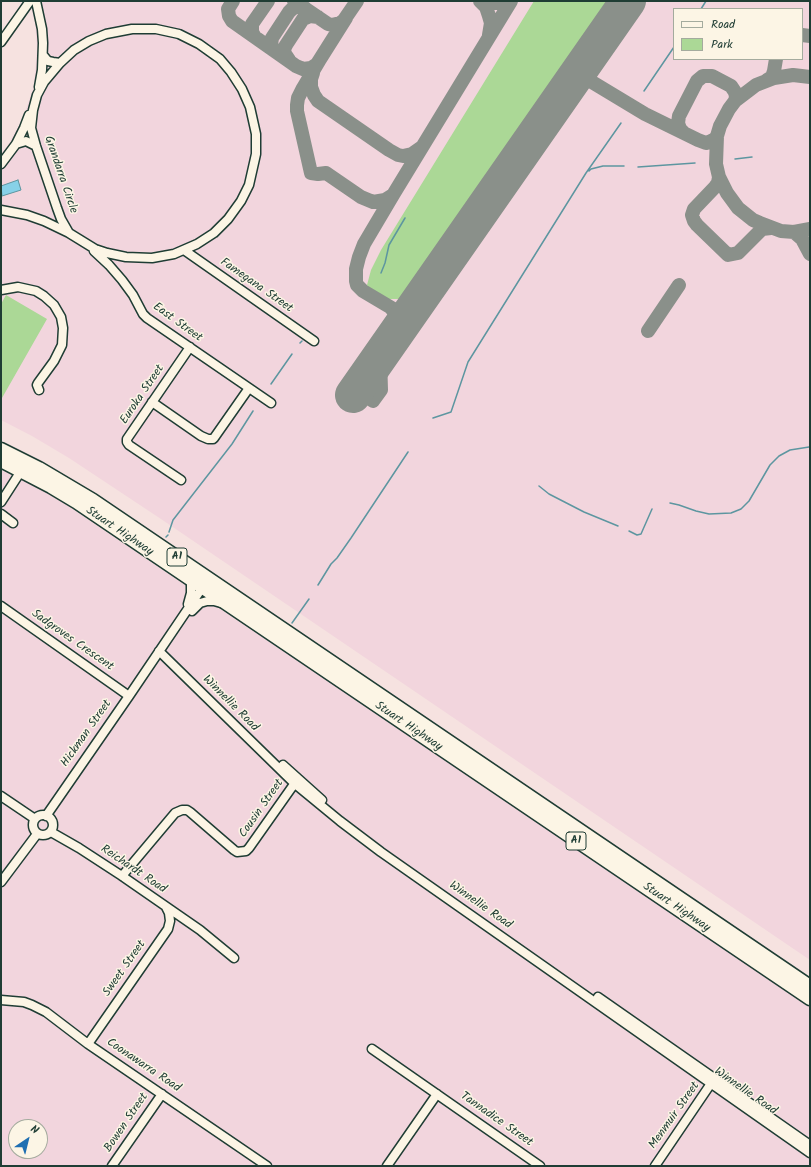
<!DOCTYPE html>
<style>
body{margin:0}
#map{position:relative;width:811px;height:1167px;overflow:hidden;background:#f6e2e0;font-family:Kalam,sans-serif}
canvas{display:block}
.frame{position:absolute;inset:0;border:2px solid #1f3d34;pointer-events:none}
.legend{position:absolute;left:673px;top:8px;width:130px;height:52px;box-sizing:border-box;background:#fcf5e5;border:1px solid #a4ab9e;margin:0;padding:5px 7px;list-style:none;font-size:12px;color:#1f3d34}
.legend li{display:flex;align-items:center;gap:8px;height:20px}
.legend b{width:20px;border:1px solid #a4ab9e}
.north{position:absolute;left:8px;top:1119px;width:40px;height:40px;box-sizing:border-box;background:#fcf5e5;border:1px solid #a4ab9e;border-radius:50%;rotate:35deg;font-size:11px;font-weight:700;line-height:16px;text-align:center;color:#1f3d34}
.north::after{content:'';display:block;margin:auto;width:14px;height:18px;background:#1f6fb2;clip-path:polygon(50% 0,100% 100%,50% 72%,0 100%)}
</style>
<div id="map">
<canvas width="811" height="1167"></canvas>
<div class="frame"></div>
<ul class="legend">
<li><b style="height:5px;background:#fcf5e5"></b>Road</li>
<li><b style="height:11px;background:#abd896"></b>Park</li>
</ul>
<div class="north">N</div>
</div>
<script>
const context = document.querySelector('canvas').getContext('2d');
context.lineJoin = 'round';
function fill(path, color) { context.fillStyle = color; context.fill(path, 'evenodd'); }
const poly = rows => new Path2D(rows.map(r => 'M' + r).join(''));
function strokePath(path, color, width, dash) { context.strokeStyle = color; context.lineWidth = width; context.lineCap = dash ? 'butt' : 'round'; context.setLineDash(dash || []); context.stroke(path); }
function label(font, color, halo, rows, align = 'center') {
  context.font = font + ' Kalam,sans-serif'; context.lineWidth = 3; context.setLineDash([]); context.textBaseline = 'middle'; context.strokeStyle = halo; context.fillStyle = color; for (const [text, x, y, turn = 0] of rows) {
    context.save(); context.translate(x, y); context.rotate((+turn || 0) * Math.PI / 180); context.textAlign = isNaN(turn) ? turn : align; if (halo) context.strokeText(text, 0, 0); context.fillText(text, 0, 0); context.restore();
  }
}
fill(poly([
 [29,1,810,1,810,960,161,519,69,458,32,436,1,420,1,154,8,145,23,118,34,86,37,49,35,21],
 [674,9,802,9,802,59,674,59],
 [1,470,14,475,56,498,810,1007,810,1166,1,1166],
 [16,1127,40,1127,40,1151,16,1151]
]), '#f2d5dd');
fill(poly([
 [534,1,610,1,403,299,387,299,379,294,371,290,368,287,367,285,371,270,381,250],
 [6,295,47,319,2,398,1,398,1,304]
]), '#abd896');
const water = poly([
 [18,180,21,190,2,196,1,186,18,180]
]);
fill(water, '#87d1e8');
strokePath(water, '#5d96a0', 1);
strokePath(poly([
 [701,9,706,1],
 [644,91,674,47],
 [735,159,752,157],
 [638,167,695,163],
 [589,171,591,169,603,166,624,166],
 [381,273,385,263,389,245,405,218],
 [300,343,302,341],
 [271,384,292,354],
 [433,418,451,412,468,362,586,173,621,123],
 [539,486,549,494,584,512,618,526],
 [670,503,679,505,696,511,709,514,731,513,741,509,749,501,770,465,779,456,790,450,809,447],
 [629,531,637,535,641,534,652,509],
 [169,532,173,520,232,444,253,411],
 [166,537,168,535],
 [318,585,331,564,337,558,351,538,408,452],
 [292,623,309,599]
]), '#5d96a0', 1.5);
strokePath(poly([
 [233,1,228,9,229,16,232,21,296,66,303,69,311,68,317,64,346,18],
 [294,1,328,24,332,25,340,23,344,20,357,1],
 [480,1,486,7,489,16,491,23,489,35],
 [483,1,487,3,497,3,500,1],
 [802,35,810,36],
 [255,37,252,32,252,24,268,1],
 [275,51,271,45,272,38,289,12,292,9,296,7,300,7,305,8],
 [289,60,285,54,284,49,286,45,303,19,310,16,318,17],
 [319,61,303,88,298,98,297,105,297,111,311,173,318,174,326,173,361,197,373,202,385,200,393,195],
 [313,73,311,79,311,87,314,95,318,101,389,150,398,155,403,156,412,154,422,147],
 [577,73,645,114,698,140,706,143,709,142,715,139,717,136],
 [810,77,793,75,774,78,756,85,735,101,729,109,720,126,717,136,716,164,719,177,727,193,738,208,753,220,760,223,781,231,794,232,810,229],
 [767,80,772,77,774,71,776,59],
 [684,133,680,129,678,123,679,116,697,81,703,76,712,76,731,86,735,92,736,97,735,101],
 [719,177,718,183,715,187,694,209,692,215,694,221,697,225,728,255,738,253,762,229,771,228],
 [794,232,802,239,810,254],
 [418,304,411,309,406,311,395,310,363,291,357,285,356,281,356,269,359,257,364,244,393,195,511,1],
 [391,308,396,314,399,320,399,328,395,335],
 [648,331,679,285],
 [357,389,373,401,381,390,380,357]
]), '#8a908a', 14);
strokePath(poly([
 [353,395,628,1]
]), '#8a908a', 36);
const minor = poly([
 [36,1,42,29,43,43,42,70,39,87],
 [132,29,156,29,179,34,199,44,220,59,231,72,242,89,250,107,256,134,256,154,249,185,241,201,228,219,214,233,197,244,174,254,152,258,126,257,107,253,95,249,69,233,61,219,57,208,36,146,31,128,33,110,37,95,44,82,60,63,74,50,89,41,106,34,132,29],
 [1,42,30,1],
 [43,55,48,61,53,62,60,63],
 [16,144,26,141,36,146],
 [1,164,16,144,24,128,29,115],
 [1,210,27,215,44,221,69,233],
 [184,250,314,341],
 [94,251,109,265,122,280,133,295,143,314,147,318,271,403],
 [1,290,18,287,36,291,44,296,54,305,61,317,63,328,62,345,54,361,38,383,37,385,39,390],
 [152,402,201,436,208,439,213,439,214,438,249,388],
 [181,480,129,445,127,442,127,439,190,347],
 [1,502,21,471],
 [1,514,13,523],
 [188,604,191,593,191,580],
 [1,606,129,696],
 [192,611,200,603,207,601,214,601,221,603],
 [159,651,295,784,340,821,381,852,810,1153],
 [283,765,322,800],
 [1,796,35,819],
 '33 825a10 10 0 1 1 20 0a10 10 0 1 1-20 0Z',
 [46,816,129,696,202,588],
 [51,832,79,848,122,876,200,930,234,958],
 [122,876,175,813,182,810,187,810,190,812,234,850,237,852,246,851,249,848,297,780],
 [1,882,37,834],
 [598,997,810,1145],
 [1,1000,24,1002,32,1005,46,1012,88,1044,267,1166],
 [88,1044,168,929,170,921,169,913,166,907],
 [372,1049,540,1166],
 [112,1166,162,1094],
 [387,1166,437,1094],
 [655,1166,714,1079]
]);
const highway = poly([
 [1,449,39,468,93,500,810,986],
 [1,461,51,487,76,502,810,999]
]);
strokePath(minor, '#1f3d34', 11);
strokePath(highway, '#1f3d34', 15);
strokePath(minor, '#fcf5e5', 8);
strokePath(highway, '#fcf5e5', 12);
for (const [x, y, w] of [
 [177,557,20],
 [576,841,20]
]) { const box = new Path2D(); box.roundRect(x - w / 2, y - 9, w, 18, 3); context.fillStyle = '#fcf5e5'; context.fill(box); strokePath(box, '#1f3d34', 1); }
label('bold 11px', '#1f3d34', null, [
 ["A1",177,557],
 ["A1",576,841]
]);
label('12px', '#1f3d34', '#fcf5e5', [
 ["Grandarra Circle",60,175,71],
 ["Famegana Street",256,286,35],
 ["East Street",177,323,36],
 ["Euroka Street",143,395,-56],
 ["Stuart Highway",119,532,34],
 ["Sadgroves Crescent",72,641,35],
 ["Winnellie Road",230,704,45],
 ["Stuart Highway",408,727,34],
 ["Hickman Street",87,734,-55],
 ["Cousin Street",262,809,-55],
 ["Reichardt Road",133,870,34],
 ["Winnellie Road",480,906,35],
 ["Stuart Highway",676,908,34],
 ["Sweet Street",125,969,-55],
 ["Coonawarra Road",143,1066,34],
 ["Winnellie Road",745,1092,35],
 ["Menmuir Street",675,1116,-55],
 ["Tannadice Street",496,1120,35],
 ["Bowen Street",127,1123,-56]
]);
</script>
